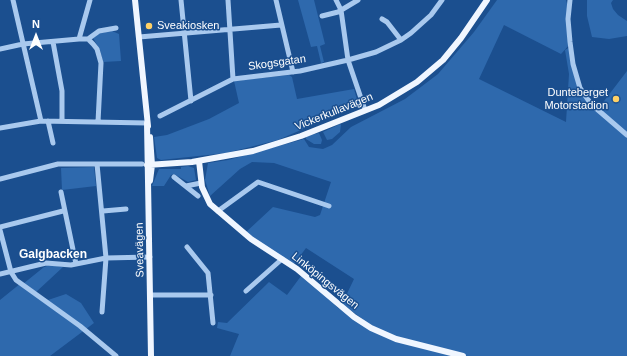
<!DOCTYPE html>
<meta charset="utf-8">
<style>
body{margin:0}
#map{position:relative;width:627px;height:356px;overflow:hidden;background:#1b4f8f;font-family:Arial,sans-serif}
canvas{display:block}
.north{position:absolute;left:16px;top:16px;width:40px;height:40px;-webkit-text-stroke:3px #1b4f8f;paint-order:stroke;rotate:0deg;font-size:11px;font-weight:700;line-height:16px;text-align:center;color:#fff}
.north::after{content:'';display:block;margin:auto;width:14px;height:18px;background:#fff;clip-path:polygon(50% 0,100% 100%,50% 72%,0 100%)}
</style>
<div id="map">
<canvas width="627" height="356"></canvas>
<div class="north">N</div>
</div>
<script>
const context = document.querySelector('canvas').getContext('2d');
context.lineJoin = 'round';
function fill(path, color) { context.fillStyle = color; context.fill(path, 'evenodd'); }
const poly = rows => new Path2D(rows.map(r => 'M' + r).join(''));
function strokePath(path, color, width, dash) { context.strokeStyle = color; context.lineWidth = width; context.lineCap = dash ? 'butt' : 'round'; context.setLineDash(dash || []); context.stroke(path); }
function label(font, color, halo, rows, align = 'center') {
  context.font = font + ' Arial,sans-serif'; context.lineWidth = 3; context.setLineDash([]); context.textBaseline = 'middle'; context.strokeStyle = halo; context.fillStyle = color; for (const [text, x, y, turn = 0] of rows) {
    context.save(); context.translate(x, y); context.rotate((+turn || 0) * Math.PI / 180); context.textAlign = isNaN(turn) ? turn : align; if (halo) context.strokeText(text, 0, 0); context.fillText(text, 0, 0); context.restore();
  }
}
fill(poly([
 [298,0,314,0,325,44,320,46,324,62,321,63,317,46,311,47],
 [497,0,566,0,569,11,570,44,561,54,504,25,479,79,566,122,569,74,565,50,570,47,581,90,598,109,627,71,627,356,230,356,239,334,217,328,218,322,227,323,269,282,287,295,304,272,338,308,364,320,342,304,354,279,306,248,294,264,245,233,273,207,315,217,320,215,331,182,274,163,252,162,240,169,210,196,205,180,208,163,228,160,304,139,309,147,323,149,332,145,351,127,405,99,438,74,474,32],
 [587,0,613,0,611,3,613,9,618,15,627,21,627,36,609,39,592,37,587,16],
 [112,31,119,34,121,61,103,62,100,50,93,38,99,33],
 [289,75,292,77,297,99,354,89,358,103,356,106,278,140,226,153,161,160,157,158,154,137,167,135,209,119,239,103,234,81],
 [340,124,341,125,340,132,332,139,327,140,323,132],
 [319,133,322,140,321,144,314,144,306,139,306,136],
 [188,166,194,168,196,180,188,182,174,174,171,175,164,186,152,186,159,169,181,169,181,167],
 [94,167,96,186,62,190,61,168],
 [50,265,63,267,35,293,48,300,66,294,81,303,94,323,50,356,0,356,0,300,21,283,23,284,44,267]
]), '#2e69ad');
strokePath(poly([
 [13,0,41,121],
 [90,0,79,39,88,39,93,44,97,49,101,63,98,122],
 [181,0,191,101],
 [228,0,233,79],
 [276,0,293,72],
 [336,0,341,10,348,60,365,110],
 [570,0,568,19,570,42,573,64,580,88,591,104,627,135],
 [322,16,338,12,358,0],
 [382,19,387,22,401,40],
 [139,37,281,25],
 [88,39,99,31,116,28],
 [53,42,62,91,62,121],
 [0,49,23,44,79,39],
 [160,116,233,79,300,71,348,60,376,52,401,40,411,33,431,15,442,0],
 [48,121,53,143],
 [0,128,41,121,147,123],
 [97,164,106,258,102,312],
 [174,177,198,196],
 [0,179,58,164,142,164],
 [186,186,201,183],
 [61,192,76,264],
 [103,211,126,209],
 [218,211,258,182,329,206],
 [0,227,63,211],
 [0,230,11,272,16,280,80,326,116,356],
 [187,247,208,273,213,323],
 [0,274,46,263,71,265,106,258,150,257],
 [246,291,282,259],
 [150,295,211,295]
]), '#a9c9ee', 5);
strokePath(poly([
 [135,0,148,126],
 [147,123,151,356],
 [199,161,202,187,210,204,251,239,297,269,354,317,371,328,396,339,463,356],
 [147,165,192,162,253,151,301,136,379,105,417,82,443,60,461,38,487,0],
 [150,181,152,165,150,137]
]), '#f0f6ff', 6);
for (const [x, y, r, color] of [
 [149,26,4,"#ffd166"],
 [616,99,4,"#ffd166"]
]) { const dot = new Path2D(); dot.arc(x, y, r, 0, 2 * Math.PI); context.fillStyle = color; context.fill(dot); strokePath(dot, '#1b4f8f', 1.5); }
label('11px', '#fff', '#1b4f8f', [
 ["Sveakiosken",157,26],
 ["Dunteberget",608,93,"right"],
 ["Motorstadion",608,106,"right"]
], 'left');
label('11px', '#fff', '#1b4f8f', [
 ["Skogsgatan",277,63,-8],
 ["Vickerkullavägen",334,112,-22],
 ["Sveavägen",140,250,-91],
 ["Linköpingsvägen",325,281,39]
]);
label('bold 12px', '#fff', '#1b4f8f', [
 ["Galgbacken",53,255]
]);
</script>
